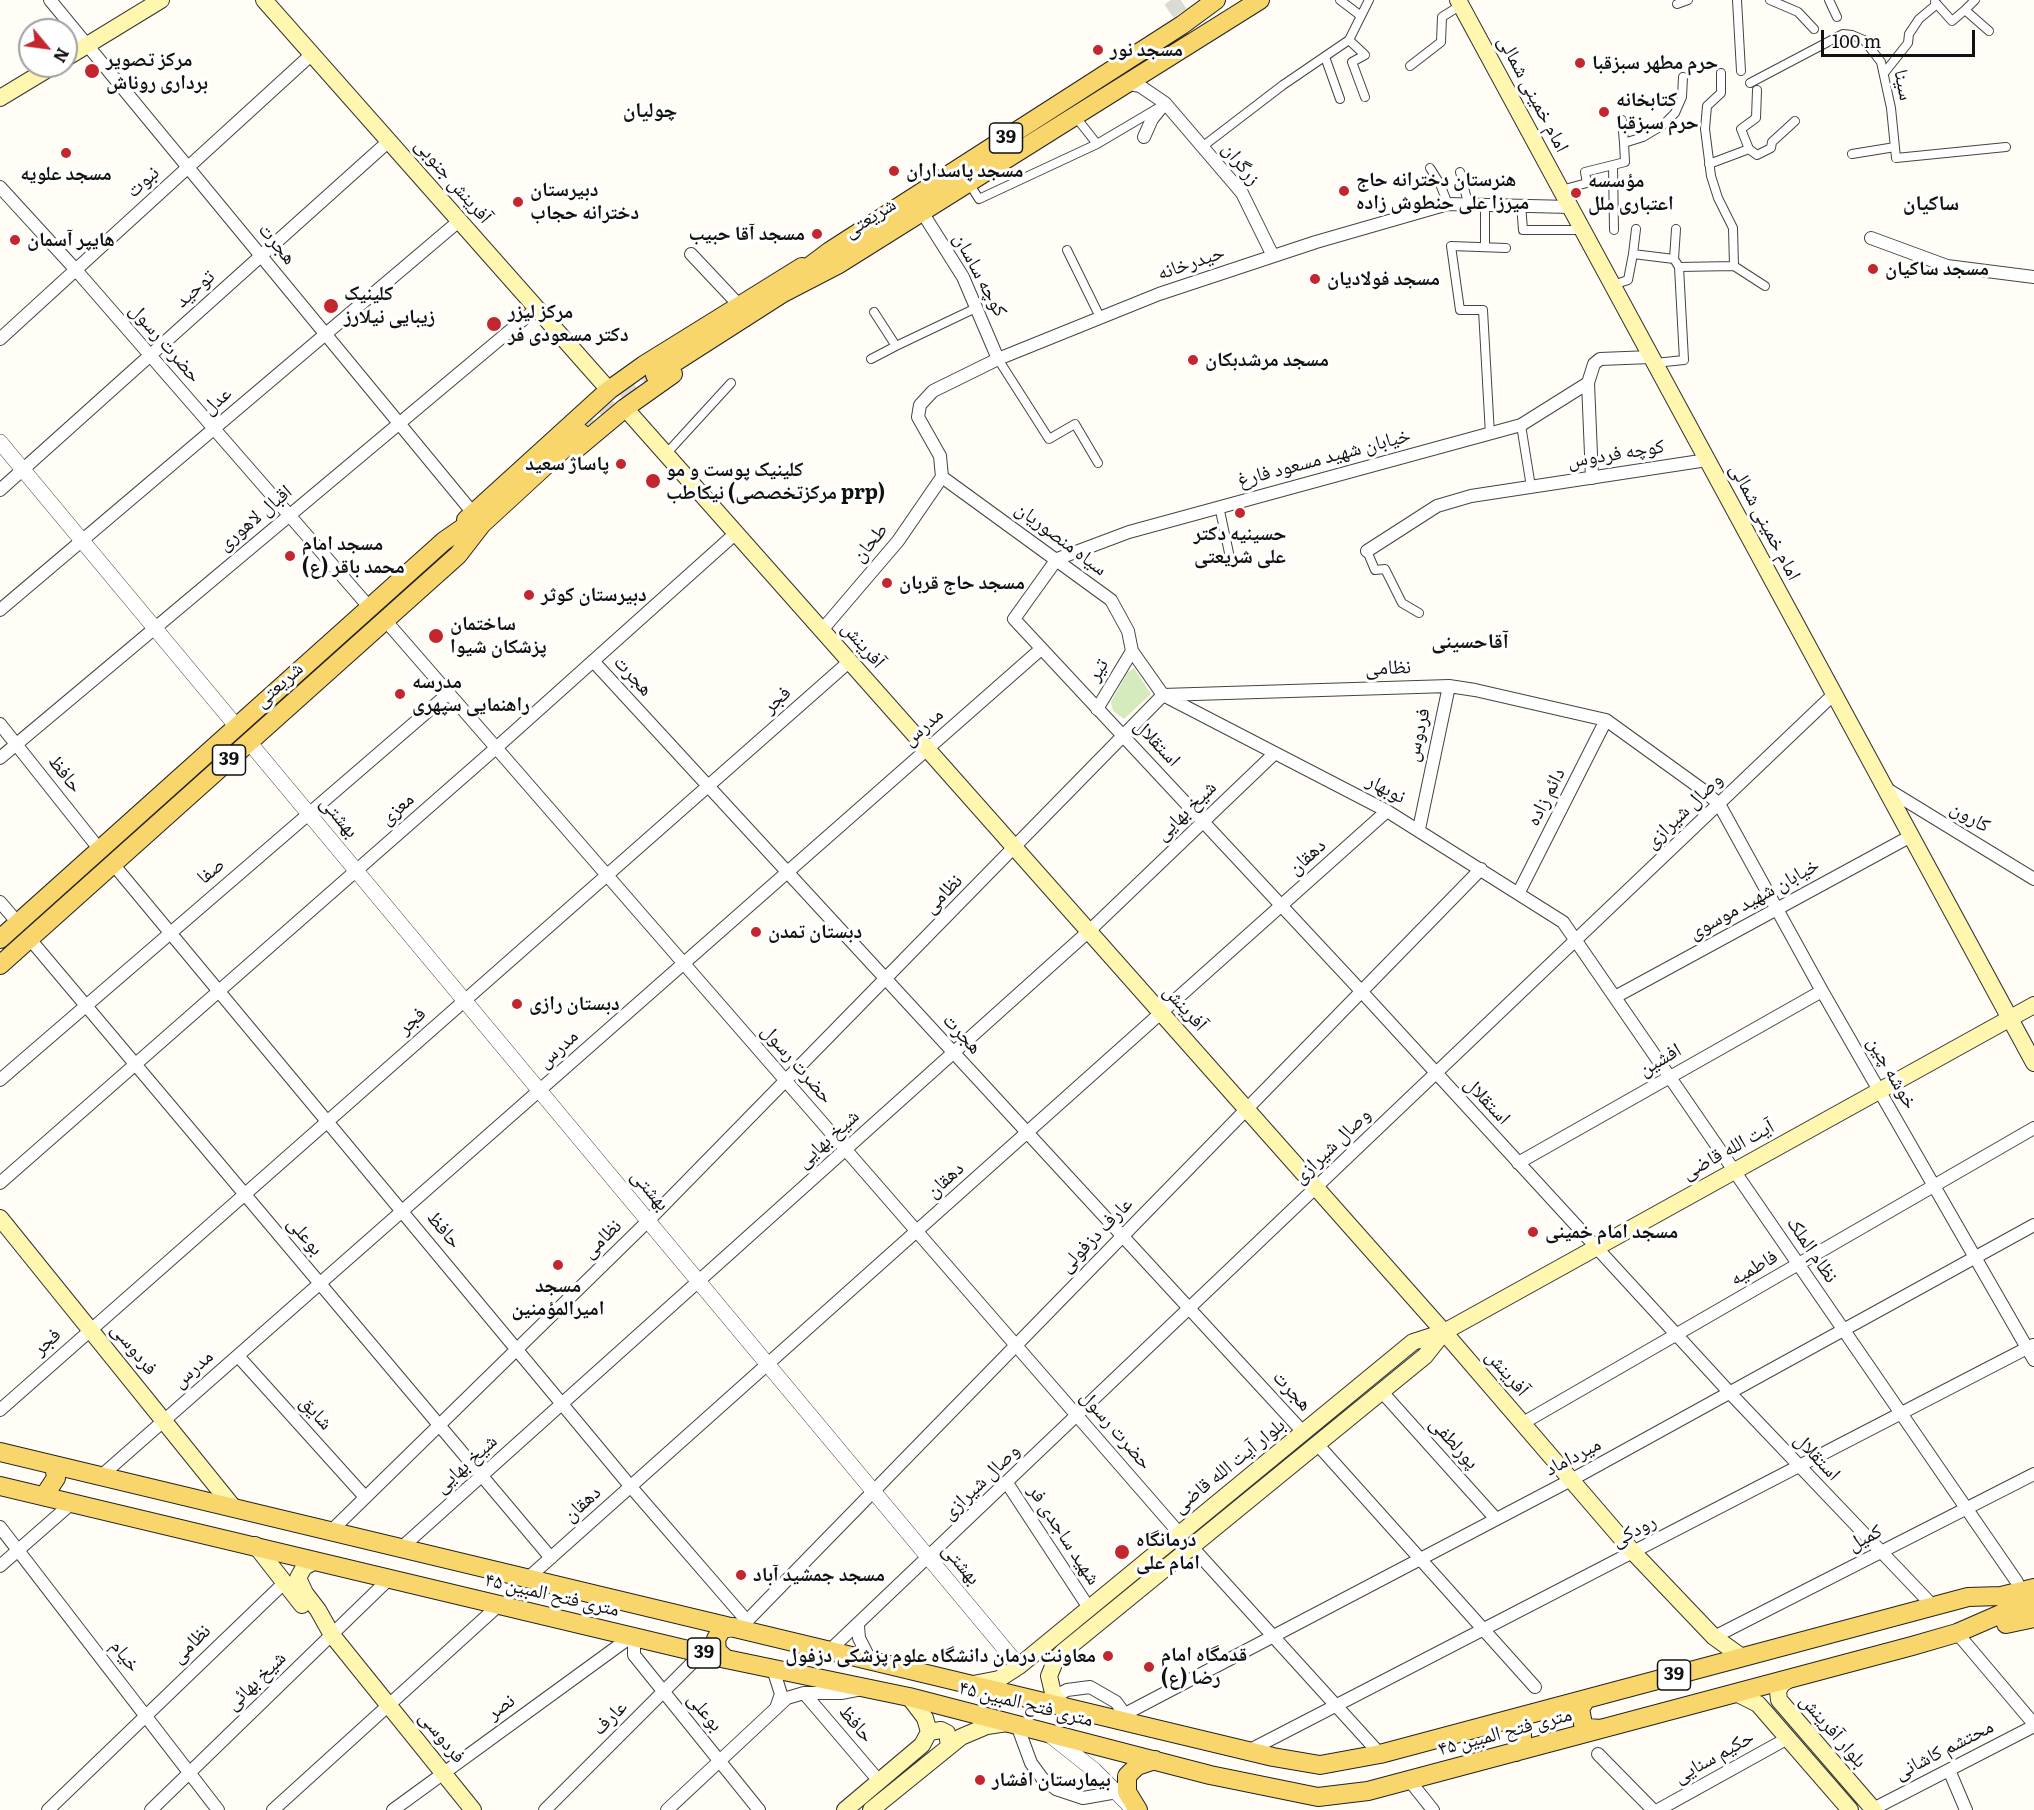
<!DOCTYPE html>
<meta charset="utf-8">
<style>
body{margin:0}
#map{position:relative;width:2034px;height:1810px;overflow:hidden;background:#fffdf5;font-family:Literata,serif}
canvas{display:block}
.north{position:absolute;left:18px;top:18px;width:60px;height:60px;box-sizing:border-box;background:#fff;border:2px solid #a0a0a0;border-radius:50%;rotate:119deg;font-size:16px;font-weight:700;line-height:24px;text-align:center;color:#111}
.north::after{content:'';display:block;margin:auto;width:21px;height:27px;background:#c4262e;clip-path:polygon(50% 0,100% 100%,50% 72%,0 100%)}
.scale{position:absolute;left:1821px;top:30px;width:154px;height:27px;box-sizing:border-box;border:3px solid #111;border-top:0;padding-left:8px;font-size:18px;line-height:21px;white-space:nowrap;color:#111;-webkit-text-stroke:4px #fff;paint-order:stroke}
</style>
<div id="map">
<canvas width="2034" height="1810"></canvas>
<div class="north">N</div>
<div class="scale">100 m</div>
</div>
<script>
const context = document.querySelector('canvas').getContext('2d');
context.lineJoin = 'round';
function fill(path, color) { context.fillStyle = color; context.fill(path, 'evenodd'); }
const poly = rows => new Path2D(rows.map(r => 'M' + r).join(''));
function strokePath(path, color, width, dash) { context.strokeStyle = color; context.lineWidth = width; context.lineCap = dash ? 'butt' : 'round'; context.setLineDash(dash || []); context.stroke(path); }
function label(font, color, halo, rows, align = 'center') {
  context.font = font + ' Literata,"Noto Naskh Arabic",serif'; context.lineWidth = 6; context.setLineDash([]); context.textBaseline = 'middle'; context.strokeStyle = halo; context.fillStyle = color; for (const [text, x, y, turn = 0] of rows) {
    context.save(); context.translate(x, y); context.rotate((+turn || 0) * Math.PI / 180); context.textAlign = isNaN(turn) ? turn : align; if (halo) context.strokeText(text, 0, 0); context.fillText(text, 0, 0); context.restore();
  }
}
fill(poly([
 [1134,668,1151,694,1124,719,1113,711,1111,702,1127,673]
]), '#d5ebbd');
strokePath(poly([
 [1171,0,1186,22]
]), '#dbdad3', 16, [16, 8]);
strokePath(poly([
 [581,433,655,375]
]), '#dbdad3', 18, [18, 9]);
const pedestrian = poly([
 [1340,0,1361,16],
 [1737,0,1741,71],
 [1770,0,1798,12,1814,29],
 [1829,0,1837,17],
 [1935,2,1952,21,1965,10,1989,31],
 [1677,4,1688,0],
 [1965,10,1975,0],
 [1349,40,1365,55,1352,62,1365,97],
 [1325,57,1340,99],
 [1410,66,1441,42,1442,17,1461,5],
 [1885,72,1908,43,1909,34,1919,19,1937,4],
 [1721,73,1721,93,1707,106,1705,129,1711,176,1718,198,1733,228,1734,266,1765,286],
 [1750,83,1843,34,1852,35,1864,40,1881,62,1891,108,1896,158,2006,147],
 [1075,116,1097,144],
 [1622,120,1624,143,1643,137,1663,125,1675,113,1682,97,1683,77],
 [1202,147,1283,85,1349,40,1369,0],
 [1749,149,1757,155,1771,148,1772,142,1795,121],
 [1852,154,1895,147],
 [1709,164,1749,149,1741,129,1756,118,1757,90],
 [1613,165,1614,230],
 [1430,168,1440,184,1448,204],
 [1460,172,1468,203],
 [969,183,979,199,1097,144,1158,108],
 [1561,190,1587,183,1585,172,1625,162,1624,143],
 [1521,204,1523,230,1582,230],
 [1485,247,1485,203],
 [1067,250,1100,317],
 [1633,254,1636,229],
 [1674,259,1676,229],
 [1613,285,1628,280,1633,254,1674,259,1679,267,1734,266],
 [896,346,978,307],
 [871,359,896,346,874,312],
 [998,359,1049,439,1075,424,1098,463],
 [1655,363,1684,360,1679,267],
 [1521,425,1531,487],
 [1490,435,1483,310,1460,310,1451,246,1506,248],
 [666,454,731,383],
 [1219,506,1229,553],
 [1367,551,1375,570,1385,569,1402,603,1419,613]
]);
const minor = poly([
 [50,0,473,513],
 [1124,83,1140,86,1165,103,1242,193,1273,256],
 [1144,137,1152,119,1165,103],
 [0,187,76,270,370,608],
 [922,212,963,277,998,359],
 [1871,238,1947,266,2034,277],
 [691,254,739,305],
 [0,339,312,54],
 [1651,357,1600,359,1594,364,1588,383,1521,425,1129,532,1057,559,1014,619,1361,991,1730,1393,1933,1606],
 [1588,383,1592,478],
 [942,477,1111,600,1128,631,1132,651,1163,695,1387,811,1563,922,2017,1582],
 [0,490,389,141],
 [1367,551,1437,506,1471,496,1707,460],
 [0,610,459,221],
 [385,620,1180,1534],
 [822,630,898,541,942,477,940,456,918,417,920,405,933,391,998,359,1159,294,1316,242,1448,204,1570,207],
 [593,661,1303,1432],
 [1097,709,1132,651],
 [0,724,100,850],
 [0,758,537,308],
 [1887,789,2034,879],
 [1419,829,1449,686],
 [113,864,631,1487,747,1621],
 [1519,892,1606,720],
 [0,902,18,923],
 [29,938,551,1558],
 [1615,997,1911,836],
 [0,1080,449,693],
 [1518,1163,1822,991],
 [0,1183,496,748,736,533],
 [238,1356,365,1497],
 [1382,1392,1496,1519],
 [0,1410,850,661],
 [1523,1423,2034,1128],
 [1318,1445,1535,1687],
 [101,1476,1041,649],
 [1007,1483,1089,1608],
 [0,1527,218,1810],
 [331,1531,648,1221,1163,695,1449,686,1475,690,1606,720,1703,790,1719,804,1822,991,2034,1360],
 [1192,1547,1380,1754],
 [401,1548,1089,931,1275,753],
 [0,1566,72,1503],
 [528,1578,1387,811],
 [858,1626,859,1638,870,1660],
 [740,1628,1481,869],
 [1957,1633,2034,1724],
 [1714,1637,2034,1474],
 [641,1638,634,1645,634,1655,759,1810],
 [830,1650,1834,694],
 [773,1669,781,1694,776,1708],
 [804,1693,879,1781],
 [1054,1697,1067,1690,1090,1687,1116,1702,1129,1720],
 [1125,1714,1571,1480,2034,1225],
 [1017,1725,1031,1763,1042,1778,1056,1789,1083,1798,1117,1792],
 [1250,1750,2033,1345],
 [1598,1754,1653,1810],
 [1949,1770,1966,1810],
 [1409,1780,1433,1810],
 [1873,1809,2034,1726],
 [48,1810,284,1583],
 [151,1810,388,1580],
 [273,1810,498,1606],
 [393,1810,632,1636],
 [545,1810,702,1653],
 [667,1810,787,1698,804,1693,841,1693,857,1690],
 [1658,1810,1788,1738]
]);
const tertiary = poly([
 [0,442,237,727],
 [249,742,1019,1666],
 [1051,1736,1094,1770,1131,1807]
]);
const secondary = poly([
 [264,0,609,390],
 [1458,0,2034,1063],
 [66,58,161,0],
 [0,98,53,66],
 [625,408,1444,1332,1634,1553,1714,1637,1742,1657],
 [0,1218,234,1508],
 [255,1545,302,1605],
 [315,1561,304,1567,298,1578,305,1593,318,1610,332,1635,473,1810],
 [1791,1678,1782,1684,1778,1691,1779,1700,1874,1810],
 [973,1684,999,1679,1019,1666,1413,1342,1444,1332,2034,1005],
 [1736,1693,1758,1704,1850,1810],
 [1062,1705,1054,1697,1049,1676,1056,1659,1064,1651,1425,1356,1444,1332],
 [929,1732,941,1730,947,1733,949,1746],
 [845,1810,922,1745,929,1732,925,1718,909,1697],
 [871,1810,961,1737,987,1726,1007,1723]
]);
const primary = poly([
 [794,278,830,251,1182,25,1216,0],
 [655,375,783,293,839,264,1260,0],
 [576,449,625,408,673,374],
 [466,520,609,390,644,365,802,267],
 [0,939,444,541,480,516],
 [0,965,458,555,482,524,581,433],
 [0,1452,1273,1757,1320,1765,1380,1754,1968,1597,2001,1596,2034,1588],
 [0,1486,726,1659,909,1697,1210,1775,1318,1797,1368,1791,1912,1646,1957,1633,2003,1613,2034,1605],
 [44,1496,56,1478,54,1465],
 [2006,1624,2034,1618],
 [726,1659,717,1651,716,1639,722,1629,734,1627],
 [1586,1699,1580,1709,1583,1724,1588,1728,1601,1729],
 [1507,1720,1519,1727,1522,1733,1522,1740,1516,1752],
 [1138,1810,1127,1792,1127,1776,1137,1766,1155,1760]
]);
strokePath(pedestrian, '#444', 10);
strokePath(minor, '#444', 14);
strokePath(tertiary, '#444', 16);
strokePath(secondary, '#333', 18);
strokePath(primary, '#222', 20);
strokePath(pedestrian, '#fff', 8);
strokePath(minor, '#fff', 12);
strokePath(tertiary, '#fff', 15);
strokePath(secondary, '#fff6b0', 16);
strokePath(primary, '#f9d66b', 18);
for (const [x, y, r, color] of [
 [1098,50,6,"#c4262e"],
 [1580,63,6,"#c4262e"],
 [92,71,8,"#c4262e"],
 [1604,112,6,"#c4262e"],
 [66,153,6,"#c4262e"],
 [894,171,6,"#c4262e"],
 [1344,191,6,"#c4262e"],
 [1576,193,6,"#c4262e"],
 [518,202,6,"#c4262e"],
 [817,234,6,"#c4262e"],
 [15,240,6,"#c4262e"],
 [1873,269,6,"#c4262e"],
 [1315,279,6,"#c4262e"],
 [331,306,8,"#c4262e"],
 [494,324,8,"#c4262e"],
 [1193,360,6,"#c4262e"],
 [621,464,6,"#c4262e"],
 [653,481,8,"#c4262e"],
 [1240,513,6,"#c4262e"],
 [290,556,6,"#c4262e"],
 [887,583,6,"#c4262e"],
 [529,595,6,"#c4262e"],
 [436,636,8,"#c4262e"],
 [400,694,6,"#c4262e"],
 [756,932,6,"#c4262e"],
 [517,1004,6,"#c4262e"],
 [1533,1232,6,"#c4262e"],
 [558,1265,6,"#c4262e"],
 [1122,1552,8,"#c4262e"],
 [741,1575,6,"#c4262e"],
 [1108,1656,6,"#c4262e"],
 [1149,1667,6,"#c4262e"],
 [980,1780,6,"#c4262e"]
]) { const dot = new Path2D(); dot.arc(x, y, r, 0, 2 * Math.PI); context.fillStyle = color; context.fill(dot); strokePath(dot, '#fff', 2); }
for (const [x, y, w] of [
 [1006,138,33],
 [229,760,33],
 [704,1653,33],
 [1674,1675,33]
]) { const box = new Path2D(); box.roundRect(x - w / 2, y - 15, w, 30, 4.5); context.fillStyle = '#fff'; context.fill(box); strokePath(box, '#111', 1.5); }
label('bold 18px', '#111', null, [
 ["39",1006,138],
 ["39",229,760],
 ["39",704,1653],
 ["39",1674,1675]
]);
label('bold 20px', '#111', '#fff', [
 ["مسجد نور",1110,50],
 ["مرکز تصویر",106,60],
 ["برداری روناش",106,83],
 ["حرم مطهر سبزقبا",1592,63],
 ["کتابخانه",1616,100],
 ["حرم سبزقبا",1616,123],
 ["مسجد پاسداران",906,171],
 ["مسجد علویه",66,174,"center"],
 ["هنرستان دخترانه حاج",1356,180],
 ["میرزا علی حنطوش زاده",1356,203],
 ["مؤسسه",1588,181],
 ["اعتباری ملل",1588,204],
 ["دبیرستان",530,190],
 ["دخترانه حجاب",530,213],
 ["مسجد آقا حبیب",805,234,"right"],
 ["هایپر آسمان",27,240],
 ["مسجد ساکیان",1885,269],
 ["مسجد فولادیان",1327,279],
 ["کلینیک",344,294],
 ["زیبایی نیلارز",344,317],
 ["مرکز لیزر",508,312],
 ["دکتر مسعودی فر",508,335],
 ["مسجد مرشدبکان",1205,360],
 ["پاساژ سعید",609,464,"right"],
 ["کلینیک پوست و مو",666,470],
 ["نیکاطب (مرکزتخصصی prp)",666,493],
 ["حسینیه دکتر",1240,534,"center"],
 ["علی شریعتی",1240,557,"center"],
 ["مسجد امام",302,544],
 ["محمد باقر (ع)",302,567],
 ["مسجد حاج قربان",899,583],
 ["دبیرستان کوثر",541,595],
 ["ساختمان",450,624],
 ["پزشکان شیوا",450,647],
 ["مدرسه",412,682],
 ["راهنمایی سپهری",412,705],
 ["دبستان تمدن",768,932],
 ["دبستان رازی",529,1004],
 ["مسجد امام خمینی",1545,1232],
 ["مسجد",558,1286,"center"],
 ["امیرالمؤمنین",558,1309,"center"],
 ["درمانگاه",1136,1540],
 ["امام علی",1136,1563],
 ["مسجد جمشید آباد",753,1575],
 ["قدمگاه امام",1161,1655],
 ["رضا (ع)",1161,1678],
 ["معاونت درمان دانشگاه علوم پزشکی دزفول",1096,1656,"right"],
 ["بیمارستان افشار",992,1780]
], 'left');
label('20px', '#111', '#fff', [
 ["سینا",1903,85,79],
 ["امام خمینی شمالی",1533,94,62],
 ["زرگران",1241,164,52],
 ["آفرینش جنوبی",453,181,49],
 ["نبوت",143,182,-42],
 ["شریعتی",870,218,-32],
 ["هجرت",277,244,50],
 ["حیدرخانه",1191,263,-19],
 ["کوچه ساسان",980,275,62],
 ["توحید",195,289,-42],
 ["حضرت رسول",165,343,49],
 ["عدل",217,401,-40],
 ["کوچه فردوس",1616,454,-9],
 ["خیابان شهید مسعود فارغ",1324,458,-15],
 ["اقبال لاهوری",255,518,-40],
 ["امام خمینی شمالی",1765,522,62],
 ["سیاه منصوریان",1061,539,37],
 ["طحان",870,543,-50],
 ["آفرینش",863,645,49],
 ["نظامی",1388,668,-2],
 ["تیر",1098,670,-59],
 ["هجرت",633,676,47],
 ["شریعتی",279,685,-42],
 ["فجر",777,700,-42],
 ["مدرس",923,727,-41],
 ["فردوس",1418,735,-77],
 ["استقلال",1157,743,47],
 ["حافظ",65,774,52],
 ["نوبهار",1386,789,28],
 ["دائم زاده",1546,797,-63],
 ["معزی",397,809,-41],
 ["شیخ بهایی",1186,811,-44],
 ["وصال شیرازی",1684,811,-44],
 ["بهشتی",339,817,50],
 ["کارون",1970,817,31],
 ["دهقان",1307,857,-42],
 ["صفا",211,871,-40],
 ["نظامی",943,894,-45],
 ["خیابان شهید موسوی",1754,899,-29],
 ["آفرینش",1185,1008,48],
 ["فجر",412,1021,-42],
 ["هجرت",962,1034,47],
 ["مدرس",558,1049,-42],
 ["افشین",1660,1060,-30],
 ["حضرت رسول",797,1064,49],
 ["خوشه چین",1892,1073,60],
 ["استقلال",1487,1101,47],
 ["شیخ بهایی",828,1139,-42],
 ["وصال شیرازی",1332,1146,-44],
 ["آیت الله قاضی",1728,1150,-29],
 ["دهقان",945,1180,-42],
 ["بهشتی",650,1190,50],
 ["حافظ",444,1230,50],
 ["عارف دزفولی",1096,1235,-46],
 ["بوعلی",305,1236,50],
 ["نظامی",602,1239,-44],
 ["نظام الملک",1812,1250,56],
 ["فاطمیه",1754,1268,-30],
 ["فجر",47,1342,-42],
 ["فردوسی",134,1349,51],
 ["مدرس",193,1369,-41],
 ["آفرینش",1507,1373,49],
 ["هجرت",1292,1391,47],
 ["شایق",316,1413,48],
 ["حضرت رسول",1116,1430,49],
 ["پورلطفی",1454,1443,48],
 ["میرداماد",1573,1457,-28],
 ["استقلال",1817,1457,47],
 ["شیخ بهایی",466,1464,-42],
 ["بلوار آیت الله قاضی",1229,1466,-39],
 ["وصال شیرازی",981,1482,-44],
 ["دهقان",582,1504,-42],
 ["رودکی",1634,1531,-28],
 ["شهید ساجدی فر",1064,1535,57],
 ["کمیل",1865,1538,-27],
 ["بهشتی",961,1564,50],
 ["۴۵ متری فتح المبین",552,1595,13],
 ["نظامی",191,1644,-44],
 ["خیام",125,1656,52],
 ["شیخ بهائی",256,1681,-44],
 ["۴۵ متری فتح المبین",1026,1704,14],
 ["نصر",501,1707,-36],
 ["بوعلی",705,1712,51],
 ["عارف",610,1718,-45],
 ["حافظ",856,1724,50],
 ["بلوار آفرینش",1833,1731,49],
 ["۴۵ متری فتح المبین",1505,1732,-15],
 ["فردوسی",442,1737,51],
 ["محتشم کاشانی",1944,1750,-27],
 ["حکیم سنایی",1714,1757,-29]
]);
label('bold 21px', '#111', '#fff', [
 ["چولیان",650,111],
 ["ساکیان",1931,204],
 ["آقاحسینی",1470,642]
]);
</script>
